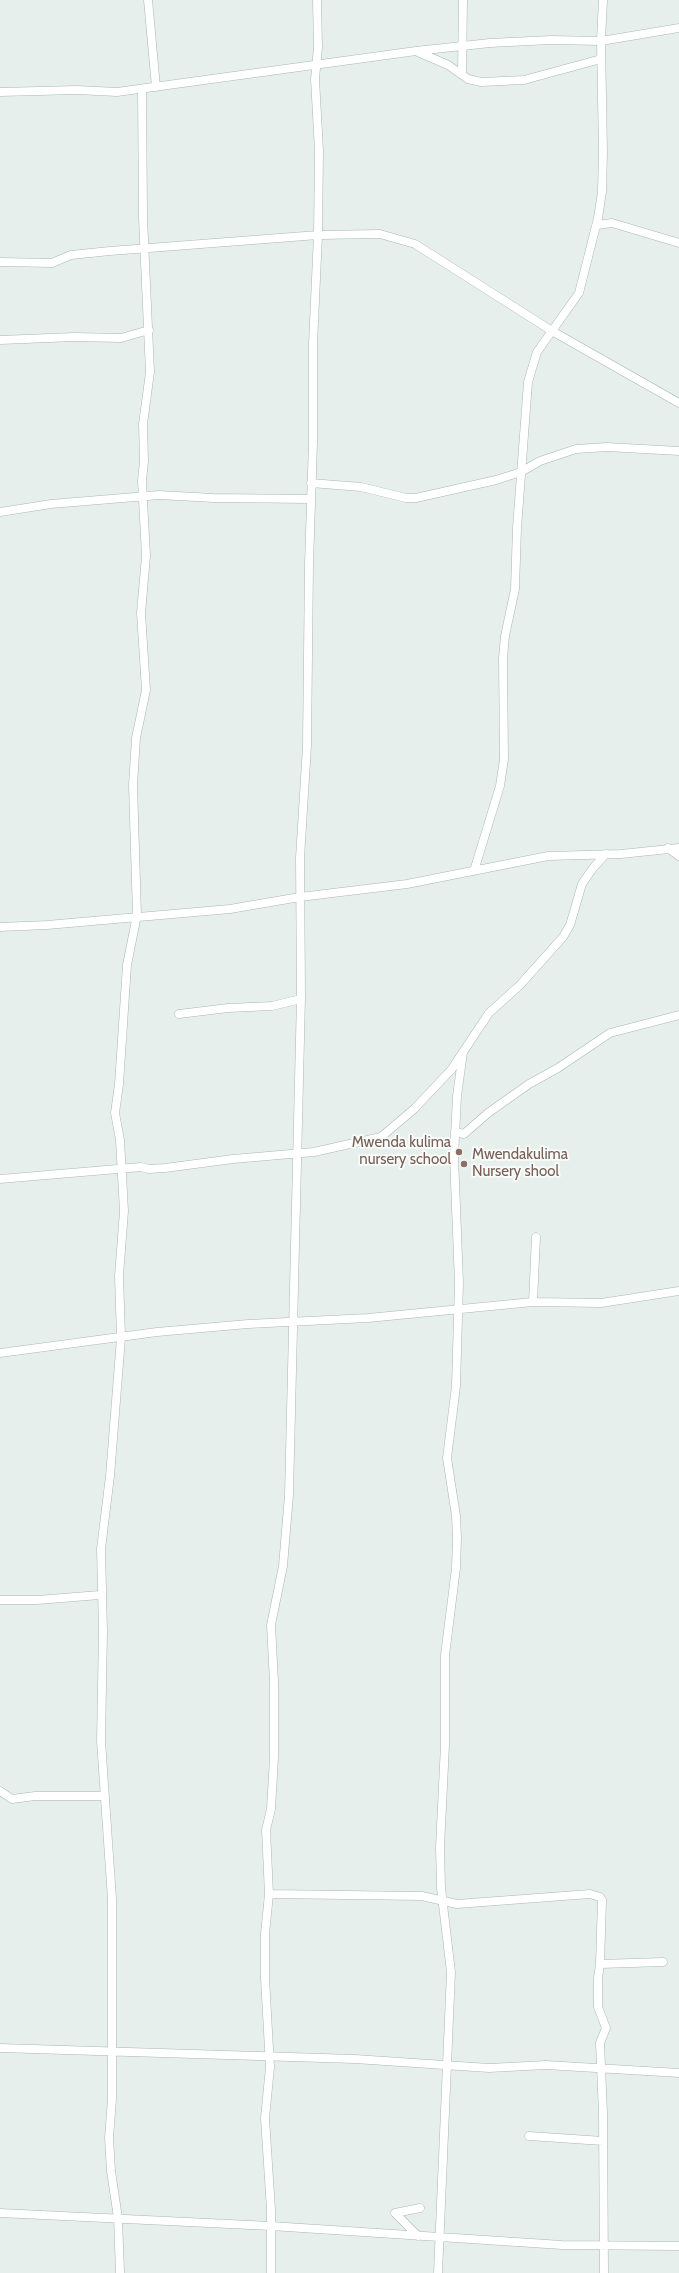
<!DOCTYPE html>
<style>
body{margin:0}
canvas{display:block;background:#e6efeb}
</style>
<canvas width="679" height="2273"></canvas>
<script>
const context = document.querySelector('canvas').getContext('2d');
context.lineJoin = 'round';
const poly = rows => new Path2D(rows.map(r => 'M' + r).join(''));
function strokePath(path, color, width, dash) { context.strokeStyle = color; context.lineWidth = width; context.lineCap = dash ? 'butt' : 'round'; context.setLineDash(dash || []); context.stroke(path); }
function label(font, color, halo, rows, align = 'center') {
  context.font = font + ' Cabin,sans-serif'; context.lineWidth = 4; context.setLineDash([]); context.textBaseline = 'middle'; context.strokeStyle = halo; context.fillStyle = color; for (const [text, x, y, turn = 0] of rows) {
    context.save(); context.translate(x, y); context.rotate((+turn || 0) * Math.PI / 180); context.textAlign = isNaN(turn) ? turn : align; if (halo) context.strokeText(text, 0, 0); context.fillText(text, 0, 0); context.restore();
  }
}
const street = poly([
 [148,0,156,87],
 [418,52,448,65,468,79,481,82,524,80,601,59],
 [462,74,463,0],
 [0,92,77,90,117,92,416,51,490,43,551,40,601,41,679,28],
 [597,225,612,223,679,243],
 [0,262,52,263,71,255,110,251,318,235,380,234,415,244,552,331,679,403],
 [0,340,74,337,121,338,149,330],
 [311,483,361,487,406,498,416,498,496,480,521,472,540,461,576,449,607,447,679,451],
 [0,512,51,504,159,495,214,498,311,499],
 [668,848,679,856],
 [474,871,500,786,504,759,503,658,505,636,515,589,517,528,528,382,537,352,579,293,598,218,602,192,603,152,601,41,603,0],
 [0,927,47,925,230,909,300,897,407,884,548,856,621,854,679,848],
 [179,1014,228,1008,272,1006,301,999],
 [455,1132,464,1134,488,1113,529,1084,558,1068,610,1033,679,1015],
 [0,1179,141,1167,149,1169,165,1168,233,1159,314,1152,381,1137,414,1109,451,1070,489,1013,520,985,563,937,570,925,582,884,593,868,606,854],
 [533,1302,536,1237],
 [0,1353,157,1332,248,1324,368,1318,533,1302,601,1303,679,1291],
 [0,1600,37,1600,100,1595],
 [0,1791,12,1799,35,1796,104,1796],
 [269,1894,422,1896,457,1904,590,1894,600,1897,602,1900,600,1964],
 [0,2048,355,2059,489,2068,546,2065,679,2073],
 [529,2136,603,2141],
 [0,2213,271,2226,562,2245,679,2246],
 [418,2236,395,2213,420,2208],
 [120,2273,118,2218,111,2171,109,2138,112,2099,112,1899,101,1741,103,1631,101,1549,110,1476,121,1338,119,1276,124,1211,120,1140,115,1113,119,1084,127,965,137,915,133,785,136,738,146,690,141,613,146,556,142,481,144,461,143,424,150,372,143,218,142,89],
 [271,2273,271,2210,265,2118,270,2067,265,1978,265,1934,269,1894,266,1830,271,1809,274,1757,274,1682,271,1625,283,1566,289,1495,301,997,300,858,307,746,309,564,313,442,313,344,318,235,319,151,315,79,318,47,317,0],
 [438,2273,451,1972,441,1888,440,1847,445,1745,445,1655,456,1568,457,1538,456,1516,447,1458,456,1386,459,1283,454,1157,457,1096,463,1052],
 [604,2273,603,2113,600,2043,606,2028,598,2007,598,1978,600,1964,663,1962]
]);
strokePath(street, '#a8b8b2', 9);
strokePath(street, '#fff', 8);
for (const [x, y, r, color] of [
 [459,1152,4,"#8d6e63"],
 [464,1164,4,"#8d6e63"]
]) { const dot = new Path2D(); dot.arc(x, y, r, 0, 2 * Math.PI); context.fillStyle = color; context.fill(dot); strokePath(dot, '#f7fbf9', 1.5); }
label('15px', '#785e54', '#f7fbf9', [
 ["Mwenda kulima",451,1143],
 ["nursery school",451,1160],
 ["Mwendakulima",472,1155,"left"],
 ["Nursery shool",472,1172,"left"]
], 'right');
</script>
